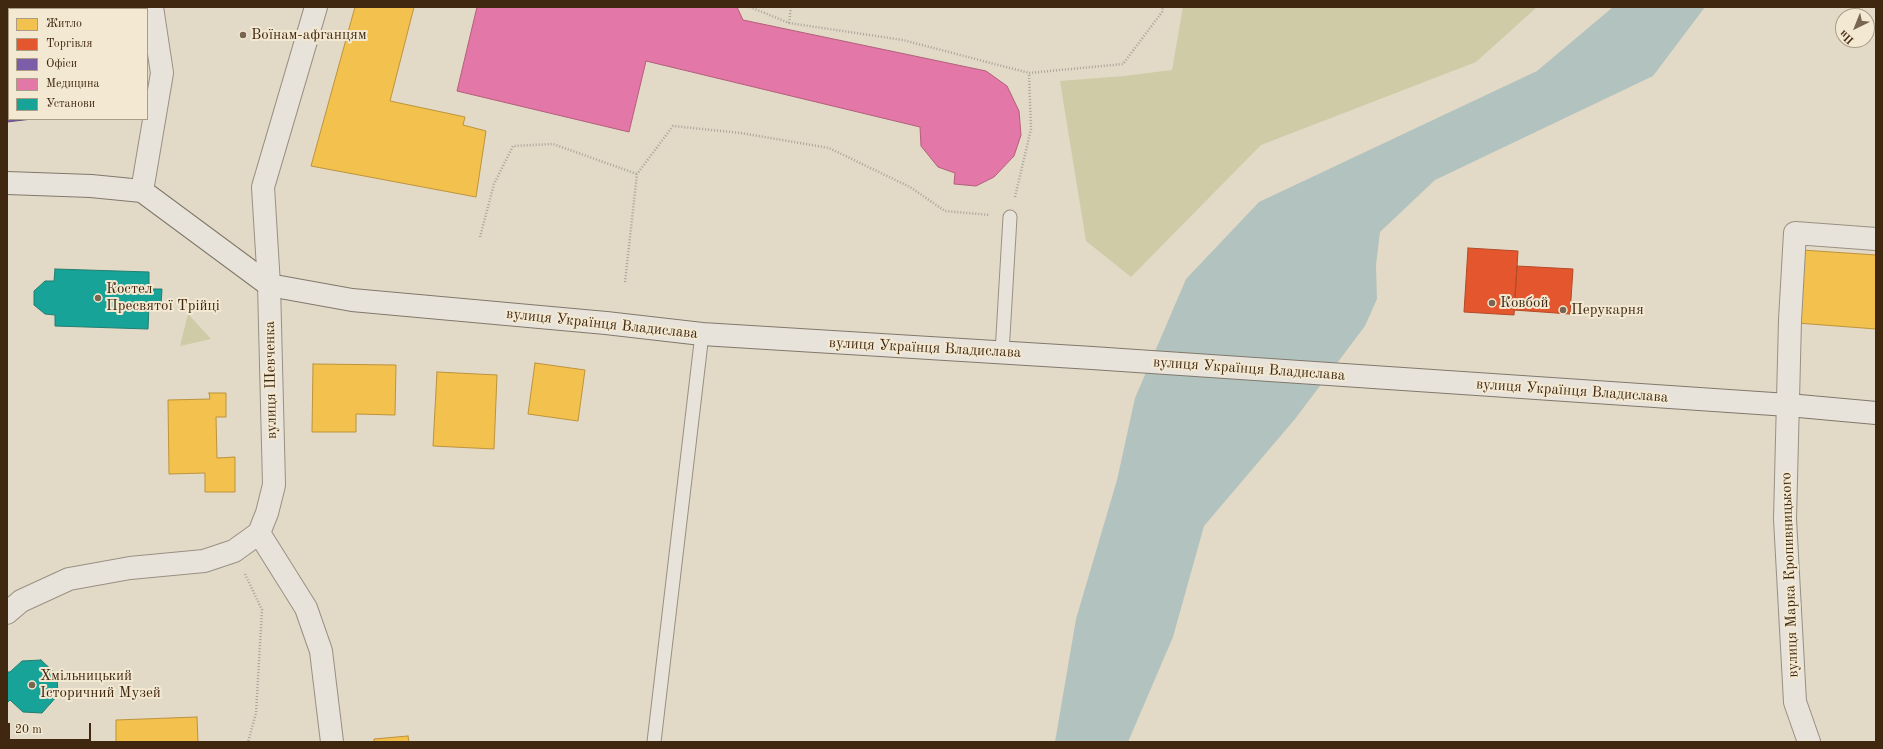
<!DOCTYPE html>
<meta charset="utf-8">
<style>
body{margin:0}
#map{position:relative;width:1883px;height:749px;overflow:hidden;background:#e2d9c7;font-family:"Old Standard TT",serif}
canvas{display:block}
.frame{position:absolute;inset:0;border:8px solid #402810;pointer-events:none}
.legend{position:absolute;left:8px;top:8px;width:140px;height:112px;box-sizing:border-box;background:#f3e9d3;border:1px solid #ab9c85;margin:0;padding:5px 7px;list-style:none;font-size:12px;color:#402810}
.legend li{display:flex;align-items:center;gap:8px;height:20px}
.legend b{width:20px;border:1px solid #ab9c85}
.north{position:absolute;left:1835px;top:8px;width:40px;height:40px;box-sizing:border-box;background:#f3e9d3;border:1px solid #ab9c85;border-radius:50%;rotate:223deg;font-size:11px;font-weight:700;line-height:16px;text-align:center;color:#402810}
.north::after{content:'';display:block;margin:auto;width:14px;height:18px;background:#796650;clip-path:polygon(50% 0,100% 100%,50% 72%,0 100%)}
.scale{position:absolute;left:8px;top:723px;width:83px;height:18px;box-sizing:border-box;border:2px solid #402810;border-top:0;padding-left:5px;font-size:12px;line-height:14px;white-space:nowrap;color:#402810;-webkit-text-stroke:3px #f3e9d3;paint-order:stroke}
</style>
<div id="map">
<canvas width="1883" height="749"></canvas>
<div class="frame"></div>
<ul class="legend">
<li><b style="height:11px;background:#f2c14e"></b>Житло</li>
<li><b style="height:11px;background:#e4572e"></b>Торгівля</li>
<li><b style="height:11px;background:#7b5ea7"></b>Офіси</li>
<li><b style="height:11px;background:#e377a8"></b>Медицина</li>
<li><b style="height:11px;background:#17a398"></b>Установи</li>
</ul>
<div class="north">Пн</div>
<div class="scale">20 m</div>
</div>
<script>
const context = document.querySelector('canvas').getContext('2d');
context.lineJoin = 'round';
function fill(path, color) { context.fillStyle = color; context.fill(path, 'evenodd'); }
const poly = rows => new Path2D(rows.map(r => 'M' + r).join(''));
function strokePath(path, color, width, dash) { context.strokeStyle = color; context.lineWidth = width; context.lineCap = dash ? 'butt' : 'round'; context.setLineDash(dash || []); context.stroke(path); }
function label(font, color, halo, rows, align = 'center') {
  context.font = font + ' "Old Standard TT",serif'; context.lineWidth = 4; context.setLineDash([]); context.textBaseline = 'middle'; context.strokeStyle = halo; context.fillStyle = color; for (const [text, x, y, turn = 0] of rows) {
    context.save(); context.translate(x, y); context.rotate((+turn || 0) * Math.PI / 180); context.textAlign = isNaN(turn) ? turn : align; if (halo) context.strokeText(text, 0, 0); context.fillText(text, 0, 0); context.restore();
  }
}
fill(poly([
 [1183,7,1537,7,1476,62,1261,145,1131,277,1086,241,1060,81,1124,76,1172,70],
 [188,314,211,339,180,346]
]), '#cfcba6');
fill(poly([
 [1613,7,1705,7,1653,76,1435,180,1380,232,1376,265,1377,299,1365,326,1295,419,1204,526,1173,637,1128,742,1055,742,1076,619,1117,480,1135,398,1186,279,1259,202,1537,71]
]), '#b2c3bf');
const homes = poly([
 [355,7,414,7,390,101,465,117,463,125,486,131,476,197,311,166,355,7],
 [1802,250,1876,255,1876,329,1797,323,1802,250],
 [535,363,585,370,578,421,528,414,535,363],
 [313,364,396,365,395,415,356,414,356,432,312,432,313,364],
 [437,372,497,375,494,449,433,446,437,372],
 [209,393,226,393,226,417,216,417,217,458,235,457,235,492,205,492,205,473,169,474,168,400,210,399,209,393],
 [197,717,198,742,116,742,116,720,197,717],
 [408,736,409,742,374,742,374,739,408,736]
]);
fill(homes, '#f2c14e');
strokePath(homes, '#bd933b', 1);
const shops = poly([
 [1468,248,1518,251,1514,315,1464,312,1468,248],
 [1517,266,1573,269,1570,314,1514,310,1517,266]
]);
fill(shops, '#e4572e');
strokePath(shops, '#b34925', 1);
const offices = poly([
 [7,7,28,7,28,9,9,9,9,119,32,119,7,122,7,7]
]);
fill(offices, '#7b5ea7');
strokePath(offices, '#694e7a', 1);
const health = poly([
 [477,7,737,7,743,20,986,71,1007,86,1019,111,1021,135,1014,156,994,177,976,186,954,184,955,173,938,167,921,146,920,127,646,61,629,132,457,91,477,7]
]);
fill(health, '#e377a8');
strokePath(health, '#b25f7a', 1);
const public = poly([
 [55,269,149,272,149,289,162,289,161,305,149,305,148,329,55,326,55,315,45,314,34,305,34,291,45,281,54,281,55,269],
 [41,660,57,675,58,695,42,713,23,712,10,700,7,703,7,672,10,672,22,661,41,660]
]);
fill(public, '#17a398');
strokePath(public, '#237e6f', 1);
const service = poly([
 [1002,353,1010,217],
 [654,742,702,334]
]);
const minor = poly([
 [316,7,263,187,269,285,274,485,267,513,259,533,306,608,321,651,332,742],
 [142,191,162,73,152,7],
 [7,613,21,601,69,579,130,568,204,561,234,551,259,533],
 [1809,742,1795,702,1785,519,1790,320,1795,233,1876,239]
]);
const secondary = poly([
 [7,183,91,186,142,191,269,285,352,300,606,323,702,334,1092,358,1788,405,1876,413]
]);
strokePath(service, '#989083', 15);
strokePath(minor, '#989083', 24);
strokePath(secondary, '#80786b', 24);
strokePath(poly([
 [750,7,789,23,903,40,1029,73],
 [789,23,791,7],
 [1015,197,1031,129,1029,73,1123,64,1162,12,1163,7],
 [480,237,494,184,513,146,553,144,637,174],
 [625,282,637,174,673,126,741,133,829,148,910,187,945,211,990,215],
 [245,574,262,610,256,713,248,742]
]), '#a9a399', 2.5, [1, 2]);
strokePath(service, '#e8e3da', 13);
strokePath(minor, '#e8e3da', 22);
strokePath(secondary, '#e8e3da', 22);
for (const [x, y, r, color] of [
 [243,35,4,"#796650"],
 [98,298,4,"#796650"],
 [1492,303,4,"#796650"],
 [1563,310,4,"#796650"],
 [32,685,4,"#796650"]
]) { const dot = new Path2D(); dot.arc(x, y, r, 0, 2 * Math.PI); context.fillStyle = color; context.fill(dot); strokePath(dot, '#f3e9d3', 1.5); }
label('15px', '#402810', '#f3e9d3', [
 ["Воїнам-афганцям",251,35],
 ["Костел",106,289],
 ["Пресвятої Трійці",106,306],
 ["Ковбой",1500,303],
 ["Перукарня",1571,310],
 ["Хмільницький",40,676],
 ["Історичний Музей",40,693]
], 'left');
label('15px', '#402810', '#f3e9d3', [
 ["вулиця Українця Владислава",602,324,6],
 ["вулиця Українця Владислава",925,348,3],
 ["вулиця Українця Владислава",1249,369,4],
 ["вулиця Шевченка",271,380,-91],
 ["вулиця Українця Владислава",1572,391,4],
 ["вулиця Марка Кропивницького",1790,575,-92]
]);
</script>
